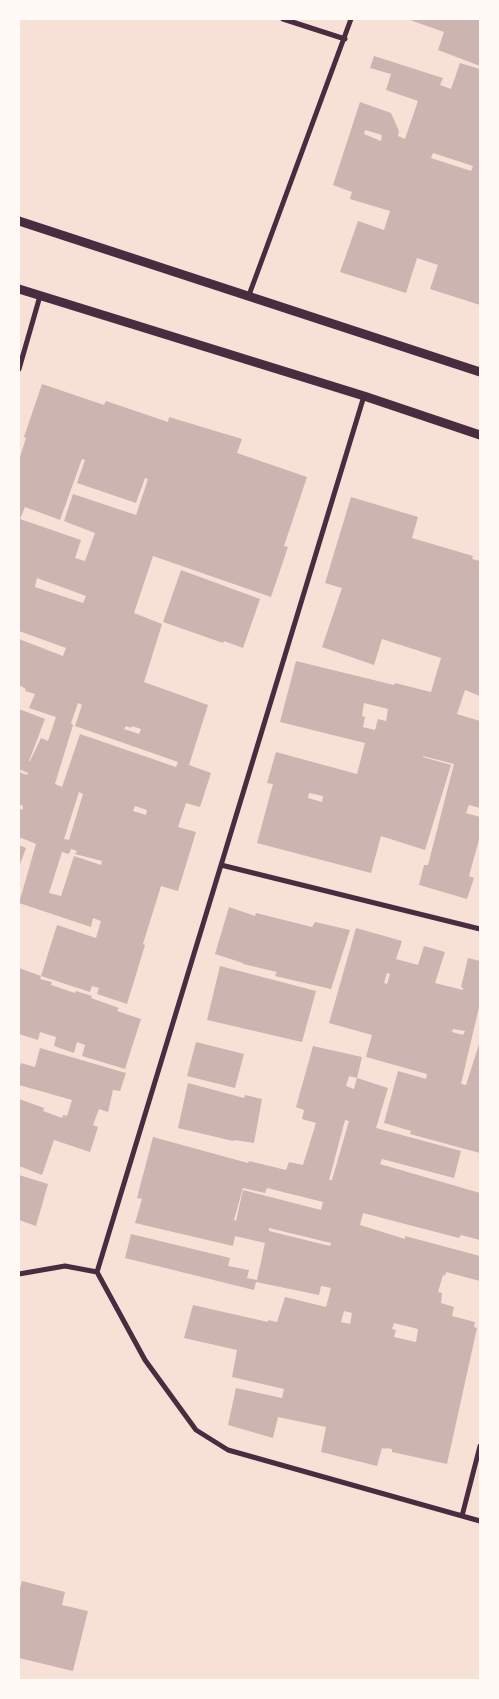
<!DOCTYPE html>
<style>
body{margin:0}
#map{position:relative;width:499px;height:1699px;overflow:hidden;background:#f7e1d7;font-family:Raleway,sans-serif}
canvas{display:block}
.frame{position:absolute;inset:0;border:20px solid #fffaf5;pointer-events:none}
</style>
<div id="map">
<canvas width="499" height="1699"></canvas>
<div class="frame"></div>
</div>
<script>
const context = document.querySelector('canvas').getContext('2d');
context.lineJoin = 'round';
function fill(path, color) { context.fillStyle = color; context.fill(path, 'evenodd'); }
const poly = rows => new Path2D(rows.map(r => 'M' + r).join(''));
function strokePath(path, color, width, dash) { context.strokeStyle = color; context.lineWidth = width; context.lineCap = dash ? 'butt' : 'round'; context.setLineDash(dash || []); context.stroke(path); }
fill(poly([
 [407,19,480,19,480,66,438,50,444,32],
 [374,56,443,78,440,85,451,89,460,63,480,69,480,305,430,289,438,265,417,258,406,293,340,272,358,221,384,230,390,211,350,199,352,192,333,185,360,102,391,113,399,131,398,136,405,139,418,101,386,90,391,74,370,68],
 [365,130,382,135,381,141,364,134],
 [433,153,473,166,471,171,431,158],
 [42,384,104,405,106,401,168,422,169,417,242,439,237,453,307,477,284,546,288,547,271,597,153,556,134,613,162,624,144,682,208,705,189,765,211,773,200,807,186,803,178,827,196,832,178,891,161,886,143,944,145,945,127,1004,97,994,99,988,92,986,90,992,41,976,57,925,96,938,101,921,93,918,91,927,19,903,36,844,19,837,19,808,23,810,23,806,19,804,19,772,27,775,28,773,19,769,19,709,45,719,29,761,30,761,41,738,48,741,56,717,29,708,35,694,25,691,26,689,19,685,19,639,63,656,66,648,19,631,19,460,26,438,24,437],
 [82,459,85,460,77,483,136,503,145,478,148,479,136,515,73,494,64,521,95,533,85,561,75,558,81,540,20,519,25,507,60,520],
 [37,578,86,596,83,603,35,587],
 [78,703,82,705,75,726,178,762,176,767,80,734,62,787,55,784,73,725,71,723],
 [126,726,131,728,132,726,141,729,139,734,124,729],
 [79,792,83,794,69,840,64,839],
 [135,806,147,810,146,815,133,811],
 [71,849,77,851,75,854,102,861,101,865,74,856,61,896,49,893,62,852,69,854],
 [351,497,418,517,412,538,473,556,472,559,480,561,480,696,465,690,457,714,480,721,480,808,469,805,466,813,480,817,480,836,469,876,474,878,467,899,419,885,424,865,428,865,454,764,423,756,423,757,451,765,425,850,381,836,371,873,257,843,273,784,267,783,276,752,357,774,365,743,280,722,296,661,394,685,395,683,431,692,441,658,382,639,374,665,322,647,342,588,325,583],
 [364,703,388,709,386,721,378,719,375,730,363,727,365,717,362,716],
 [309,793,323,796,322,802,308,798],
 [181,570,260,599,243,648,224,641,223,643,163,622],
 [19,845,26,848,19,867],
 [229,907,255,916,256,913,312,927,315,922,350,930,331,989,275,976,277,972,243,964,243,963,215,954],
 [356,928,402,941,396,959,418,965,424,946,445,952,435,983,463,990,463,988,461,987,468,958,480,961,480,1003,461,1084,466,1085,480,1041,480,1153,410,1134,411,1131,384,1123,398,1071,426,1079,427,1074,366,1057,372,1035,329,1023],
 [387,973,390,974,387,984,384,983],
 [453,1029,465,1031,463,1035,452,1032],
 [220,966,316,991,302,1042,207,1020],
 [19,968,41,976,40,979,52,982,51,985,75,993,76,991,92,996,91,998,119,1008,117,1011,141,1019,125,1069,82,1056,85,1045,77,1042,74,1053,54,1046,56,1037,40,1032,38,1040,19,1034],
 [196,1042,244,1054,235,1088,187,1076],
 [313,1046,362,1057,357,1078,349,1076,346,1086,354,1089,357,1078,388,1088,376,1128,461,1151,454,1178,382,1159,380,1164,480,1193,480,1240,461,1235,459,1238,363,1213,360,1225,405,1239,405,1236,480,1256,480,1281,446,1272,445,1276,443,1275,438,1292,442,1293,441,1303,454,1307,452,1316,475,1322,474,1327,477,1328,447,1464,392,1452,392,1449,385,1448,385,1449,382,1448,377,1466,321,1452,326,1427,278,1417,273,1438,228,1425,236,1388,282,1398,284,1389,232,1377,237,1350,184,1338,193,1305,268,1322,268,1320,277,1322,285,1297,326,1307,331,1288,321,1286,319,1295,256,1282,254,1290,125,1258,131,1234,230,1258,228,1266,249,1270,247,1278,257,1280,265,1243,235,1236,233,1246,135,1223,142,1199,137,1198,153,1137,248,1163,249,1161,286,1170,289,1162,303,1165,316,1123,302,1119,304,1110,296,1107],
 [345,1120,349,1121,332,1180,329,1180],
 [243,1188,265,1193,267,1188,323,1202,321,1210,243,1190,236,1221,234,1220],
 [269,1228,331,1243,330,1246,269,1231],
 [344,1311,352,1313,350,1324,341,1322],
 [394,1323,418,1329,416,1342,394,1337,396,1330,392,1329],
 [40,1048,126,1073,120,1091,113,1090,108,1112,99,1109,93,1125,98,1127,90,1152,54,1140,42,1175,19,1166,19,1099,44,1108,43,1111,62,1118,63,1115,67,1116,72,1100,19,1085,19,1071,21,1063,35,1067],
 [188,1083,244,1098,245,1095,262,1099,254,1143,234,1140,233,1141,178,1128],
 [19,1175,48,1184,36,1226,19,1220],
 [22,1581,65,1592,62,1605,88,1611,73,1671,19,1658,19,1592]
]), '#ccb4b1');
strokePath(poly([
 [283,19,345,39],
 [249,295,351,19],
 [19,369,40,296],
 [221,865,480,929],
 [97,1272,364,396],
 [19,1274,65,1266,97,1272,145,1360,196,1430,228,1450,480,1521],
 [462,1516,480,1446]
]), '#4a2c40', 5);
strokePath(poly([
 [19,221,480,372],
 [19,289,364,396,480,435]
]), '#4a2c40', 9);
</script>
